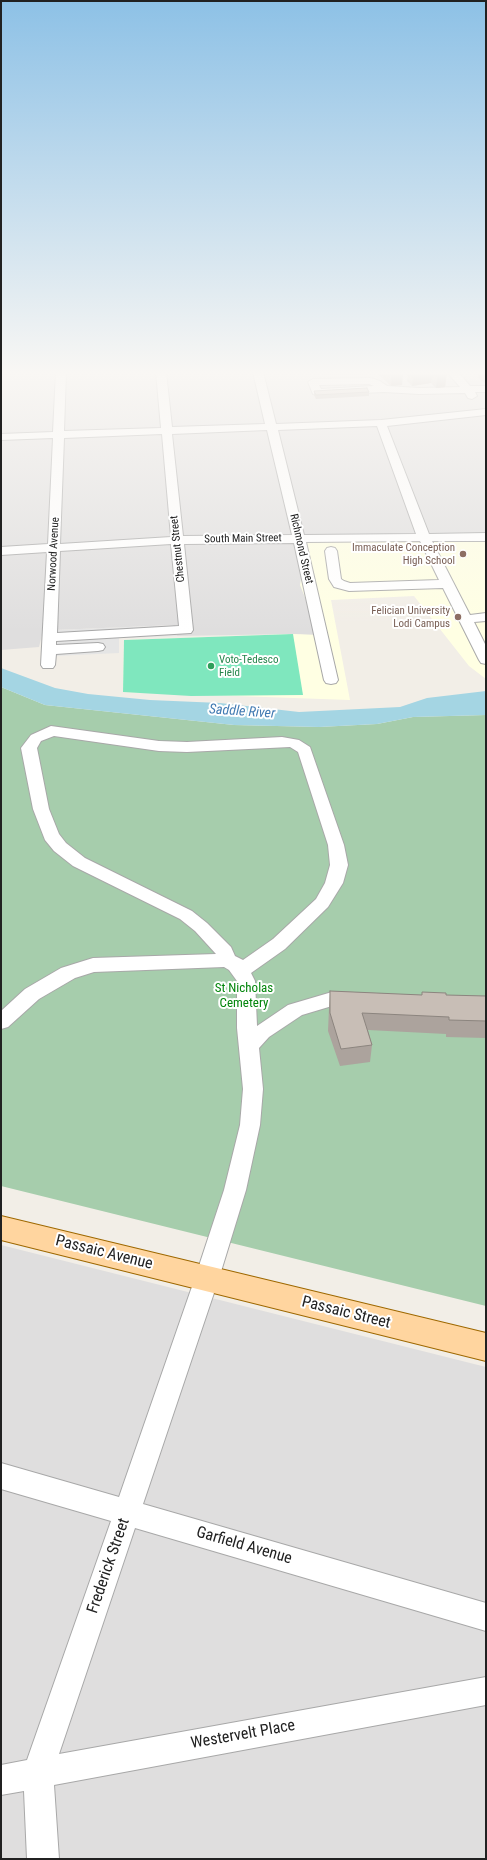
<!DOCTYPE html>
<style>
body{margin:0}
#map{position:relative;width:487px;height:1860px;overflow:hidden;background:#f2eee7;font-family:"Roboto Condensed",sans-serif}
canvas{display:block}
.frame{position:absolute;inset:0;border:2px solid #212121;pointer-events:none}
</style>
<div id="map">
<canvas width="487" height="1860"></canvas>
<div class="frame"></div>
</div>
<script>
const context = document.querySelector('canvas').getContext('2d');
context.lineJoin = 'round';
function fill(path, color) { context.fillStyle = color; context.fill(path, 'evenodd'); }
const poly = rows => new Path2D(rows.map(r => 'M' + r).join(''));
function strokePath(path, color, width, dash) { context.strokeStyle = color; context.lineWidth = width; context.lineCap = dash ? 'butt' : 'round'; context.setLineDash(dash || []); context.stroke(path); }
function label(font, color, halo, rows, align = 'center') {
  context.font = font + ' "Roboto Condensed",sans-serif'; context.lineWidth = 4; context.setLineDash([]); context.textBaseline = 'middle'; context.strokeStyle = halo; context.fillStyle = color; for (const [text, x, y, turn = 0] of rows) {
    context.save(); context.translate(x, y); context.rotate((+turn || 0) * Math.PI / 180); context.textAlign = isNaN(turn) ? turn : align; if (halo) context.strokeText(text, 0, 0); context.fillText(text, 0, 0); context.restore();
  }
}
fill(poly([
 [1,372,486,372,486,538,297,539,321,636,293,634,177,636,175,625,56,630,43,631,39,647,1,650],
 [1,1245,486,1367,486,1859,1,1859]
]), '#dfdede');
fill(poly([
 [307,541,486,541,486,679,469,666,414,596,331,600,350,700,123,692,124,640,293,634,320,635,300,585]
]), '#ffffe3');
fill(poly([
 [1,687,45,705,234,725,319,727,377,724,413,717,486,715,486,1306,1,1186]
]), '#a6cdac');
fill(poly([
 [293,634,303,695,191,696,123,692,124,640]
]), '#7fe7be');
fill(poly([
 [175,625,177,636,119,638,119,653,55,656,56,630]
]), '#e5e5e5');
fill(poly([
 [1,668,55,688,88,694,150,700,220,703,299,712,400,707,427,698,486,691,486,715,413,717,377,724,319,727,234,725,45,705,1,687]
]), '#a4d5e3');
const minor = poly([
 [56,372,66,372,64,431,161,428,156,372,166,372,172,427,265,424,253,372,263,372,276,424,381,420,486,409,486,415,387,426,429,534,486,533,486,541,432,541,470,615,486,613,486,621,474,622,486,646,486,664,481,663,479,660,443,588,349,591,334,587,329,579,325,551,327,548,331,547,335,548,337,551,341,579,344,581,350,583,439,580,420,541,306,542,338,680,336,683,331,684,326,683,324,680,294,543,184,544,193,630,191,633,56,641,56,645,98,643,103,644,105,647,103,650,98,651,56,654,55,665,53,668,43,668,41,665,47,552,1,555,1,547,48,544,53,438,1,440,1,434,53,432,56,372],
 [377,426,416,534,304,535,278,430,377,426],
 [267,430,292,535,183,536,172,434,267,430],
 [162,434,171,537,60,544,64,438,162,434],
 [171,544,179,626,57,633,60,551,171,544],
 [447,372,458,372,470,386,486,386,486,392,475,392,477,396,472,399,468,398,465,393,419,394,384,392,317,395,313,394,308,382,313,379,370,378,380,381,387,386,419,388,460,387,447,372],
 [369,384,374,386,321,389,319,385,369,384],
 [51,726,159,741,187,742,282,737,299,740,310,747,344,845,348,865,343,883,328,907,285,949,251,973,255,981,257,1026,288,1005,332,992,354,993,361,995,364,1000,361,1005,354,1007,332,1006,302,1015,269,1037,259,1048,263,1089,260,1125,246,1190,219,1278,143,1504,486,1603,486,1631,135,1528,59,1754,486,1677,486,1705,54,1785,59,1859,27,1859,24,1791,1,1795,1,1765,27,1760,111,1521,1,1489,1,1463,119,1497,195,1278,224,1190,240,1125,243,1089,237,1028,237,981,229,970,224,967,94,972,75,978,39,999,8,1027,1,1029,1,1011,25,989,61,968,93,958,216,954,195,931,180,919,73,866,54,851,45,840,33,809,21,748,31,735,51,726],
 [54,736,159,751,187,752,290,747,298,752,328,845,330,865,325,883,316,899,273,939,243,960,235,956,231,947,207,923,192,911,85,858,66,843,59,834,49,809,37,748,41,741,54,736]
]);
const major = poly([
 [1,1216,486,1333,486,1361,1,1240,1,1216]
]);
strokePath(minor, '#a8a8a8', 2);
strokePath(major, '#9e6800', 2);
fill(minor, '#fff');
fill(major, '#ffd59f');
fill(poly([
 [322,372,365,372,365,374,324,375],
 [376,372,403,372,402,385,391,386],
 [408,372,447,372,445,387,436,388,431,383,412,386,407,381],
 [479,372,486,372,486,384,478,378],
 [314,391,369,392,369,396,316,399,314,395],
 [330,991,421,995,486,996,486,1038,446,1037,446,1034,368,1030,372,1045,370,1062,340,1066,328,1031,329,1008]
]), '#aca39d');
fill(poly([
 [392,372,403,372,402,385,391,386],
 [413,372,433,372,431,383,412,386],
 [438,372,447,372,445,387,436,388]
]), '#8c857f');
const building = poly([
 [367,388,369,392,316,395,314,391,367,388],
 [330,991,422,995,422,992,446,993,446,995,486,996,486,1021,449,1020,449,1017,362,1013,372,1045,341,1049,330,1013,330,991]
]);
fill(building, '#c8beb6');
strokePath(building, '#8c857f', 1);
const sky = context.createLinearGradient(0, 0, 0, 632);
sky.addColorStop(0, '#8dc1e6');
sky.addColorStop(0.59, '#f9f7f4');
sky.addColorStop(1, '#f9f7f400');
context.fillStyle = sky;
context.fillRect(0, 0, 487, 632);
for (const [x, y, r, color] of [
 [463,554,4,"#8d6e63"],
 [458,617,4,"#8d6e63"],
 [211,666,4,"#2e9e5b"]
]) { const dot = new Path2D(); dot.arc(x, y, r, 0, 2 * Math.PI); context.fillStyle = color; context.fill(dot); strokePath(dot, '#fff', 1.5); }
label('11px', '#212121', '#fff', [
 ["South Main Street",243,539,-1],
 ["Chestnut Street",178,549,-96],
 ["Richmond Street",301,549,77],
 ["Norwood Avenue",54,554,-87]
]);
label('11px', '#785e54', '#fff', [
 ["Immaculate Conception",455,548],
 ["High School",455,561],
 ["Felician University",450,611],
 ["Lodi Campus",450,624]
], 'right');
label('11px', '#27864d', '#fff', [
 ["Voto-Tedesco",219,660],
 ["Field",219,673]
], 'left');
label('13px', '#03860c', '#fff', [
 ["St Nicholas",244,989],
 ["Cemetery",244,1004]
]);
label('italic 14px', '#417ab2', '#fff', [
 ["Saddle River",242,712,4]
]);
label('16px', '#212121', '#fff', [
 ["Passaic Avenue",104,1253,14],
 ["Passaic Street",346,1313,14],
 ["Garfield Avenue",244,1546,16],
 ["Frederick Street",109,1566,-71],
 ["Westervelt Place",243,1735,-10]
]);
</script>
